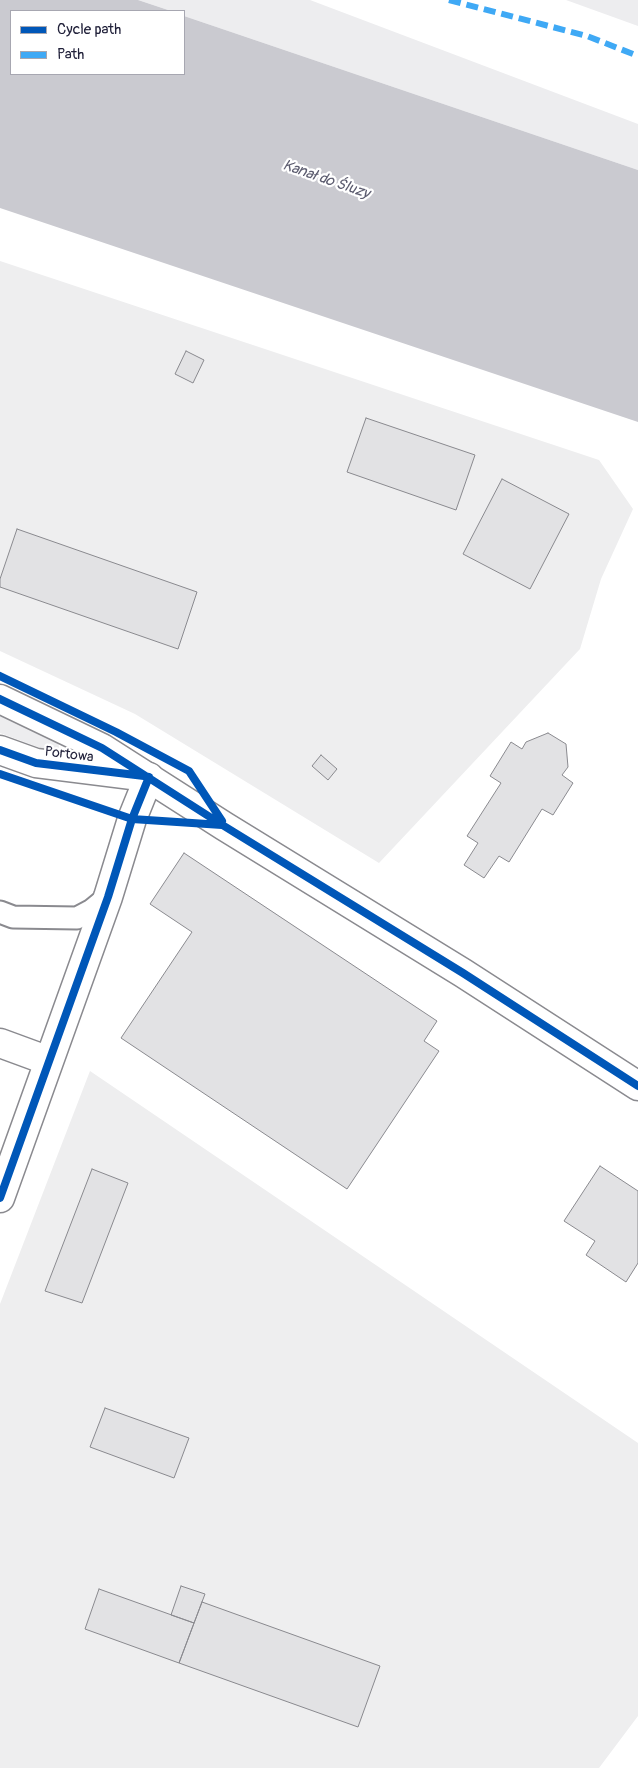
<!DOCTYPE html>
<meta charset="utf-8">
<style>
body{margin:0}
#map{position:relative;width:638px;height:1768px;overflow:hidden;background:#fff;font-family:Pangolin,sans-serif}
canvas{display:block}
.legend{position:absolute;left:10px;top:10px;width:175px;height:65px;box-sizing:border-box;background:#fff;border:1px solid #a7a7b1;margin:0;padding:6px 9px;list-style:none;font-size:15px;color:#22223b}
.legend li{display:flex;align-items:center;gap:10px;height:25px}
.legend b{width:25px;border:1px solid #a7a7b1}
</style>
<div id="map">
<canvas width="638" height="1768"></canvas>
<ul class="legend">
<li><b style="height:6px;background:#0057b8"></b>Cycle path</li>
<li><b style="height:6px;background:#3fa9f5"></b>Path</li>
</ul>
</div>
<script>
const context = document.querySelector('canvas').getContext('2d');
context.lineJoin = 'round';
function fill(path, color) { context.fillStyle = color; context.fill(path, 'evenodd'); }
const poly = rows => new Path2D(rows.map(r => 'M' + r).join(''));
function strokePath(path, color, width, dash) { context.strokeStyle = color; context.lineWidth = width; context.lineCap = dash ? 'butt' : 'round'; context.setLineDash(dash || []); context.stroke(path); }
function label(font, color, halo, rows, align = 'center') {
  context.font = font + ' Pangolin,sans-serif'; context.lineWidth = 4.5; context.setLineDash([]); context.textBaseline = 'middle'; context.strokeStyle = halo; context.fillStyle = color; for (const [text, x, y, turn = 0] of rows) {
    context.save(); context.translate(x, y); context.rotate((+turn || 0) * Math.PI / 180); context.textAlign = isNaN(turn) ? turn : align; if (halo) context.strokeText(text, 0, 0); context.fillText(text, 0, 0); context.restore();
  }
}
fill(poly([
 [0,261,599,460,633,509,601,579,580,649,379,863,135,714,0,651],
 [90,1071,638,1443,638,1716,599,1768,0,1768,0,1304]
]), '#eeeeef');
fill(poly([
 [138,0,310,0,638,124,638,170,184,16,184,11,171,11],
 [566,0,638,0,638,26],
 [0,712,58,740,59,748,46,750,0,733]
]), '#ededef');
fill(poly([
 [0,0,138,0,171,11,11,11,11,74,184,74,184,16,638,170,638,422,0,208]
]), '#cacad0');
const building = poly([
 [186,351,204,360,193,383,175,374,186,351],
 [366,418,475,455,456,510,347,472,366,418],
 [502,479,569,514,530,589,463,554,502,479],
 [17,529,197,592,178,649,0,587,0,579,17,529],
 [548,733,566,744,568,767,562,775,573,783,553,815,542,809,509,862,499,856,484,878,464,865,478,843,467,836,501,783,490,776,511,742,522,749,526,742,548,733],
 [321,755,337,769,328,780,312,766,321,755],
 [184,853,437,1021,424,1041,439,1051,347,1189,121,1038,192,932,150,904,184,853],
 [600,1166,638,1191,638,1263,626,1282,586,1255,595,1241,564,1221,600,1166],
 [92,1169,128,1183,82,1303,45,1291,92,1169],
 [105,1408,189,1438,174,1478,90,1447,105,1408],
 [181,1586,205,1594,194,1623,171,1615,181,1586],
 [99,1589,194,1623,179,1663,85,1629,99,1589],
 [202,1602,380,1666,358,1727,179,1663,202,1602]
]);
fill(building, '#e2e2e4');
strokePath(building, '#8a8a8f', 1);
const service = poly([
 [0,912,13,917,77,918,92,910,108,897]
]);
const minor = poly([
 [0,1043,49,1061],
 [0,1198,108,897,132,819,149,777]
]);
const tertiary = poly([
 [0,699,102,748,224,826,463,973,638,1086],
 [0,750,36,763,140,776]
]);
strokePath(service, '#8a8a8f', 25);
strokePath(minor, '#8a8a8f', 31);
strokePath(tertiary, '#8a8a8f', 31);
strokePath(service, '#fff', 21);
strokePath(minor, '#fff', 28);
strokePath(tertiary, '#fff', 28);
strokePath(poly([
 [449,0,587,36,638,56]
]), '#3fa9f5', 6, [12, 6]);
strokePath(poly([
 [0,676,116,732,189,771,222,821],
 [0,699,102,748,224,826,463,973,638,1086],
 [0,750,36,763,144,776],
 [0,774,132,819,222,825],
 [0,1198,108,897,132,819,149,777]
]), '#0057b8', 8);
label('14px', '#22223b', '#fff', [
 ["Portowa",69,755,7]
]);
label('italic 15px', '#5c5c6f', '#fff', [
 ["Kanał do Śluzy",326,180,19]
]);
</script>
